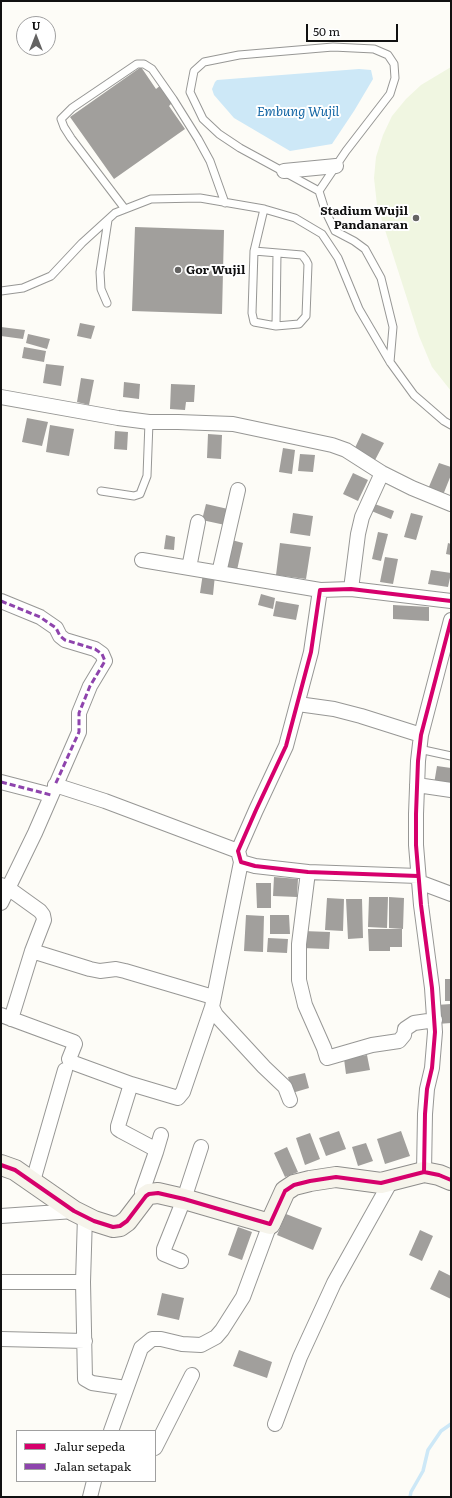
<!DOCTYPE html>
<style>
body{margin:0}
#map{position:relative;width:452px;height:1498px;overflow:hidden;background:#fdfcf7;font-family:Literata,serif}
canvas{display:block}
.frame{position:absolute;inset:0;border:2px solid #111;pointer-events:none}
.legend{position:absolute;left:16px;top:1430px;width:140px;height:52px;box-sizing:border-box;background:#fff;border:1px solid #a0a0a0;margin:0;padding:5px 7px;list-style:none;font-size:12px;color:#111}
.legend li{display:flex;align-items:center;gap:8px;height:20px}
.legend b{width:20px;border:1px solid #a0a0a0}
.north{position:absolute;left:16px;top:16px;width:40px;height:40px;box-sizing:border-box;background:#fff;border:1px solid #a0a0a0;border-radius:50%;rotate:0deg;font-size:11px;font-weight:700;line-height:16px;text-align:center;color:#111}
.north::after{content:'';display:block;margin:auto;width:14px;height:18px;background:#646362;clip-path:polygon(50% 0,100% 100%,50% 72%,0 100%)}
.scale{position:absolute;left:306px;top:24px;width:92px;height:18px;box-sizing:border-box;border:2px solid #111;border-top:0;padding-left:5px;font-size:12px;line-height:14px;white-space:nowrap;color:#111;-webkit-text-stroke:3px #fff;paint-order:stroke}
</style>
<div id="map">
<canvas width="452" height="1498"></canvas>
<div class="frame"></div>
<ul class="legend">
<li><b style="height:5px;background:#d6006c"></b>Jalur sepeda</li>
<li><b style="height:5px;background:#8e44ad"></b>Jalan setapak</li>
</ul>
<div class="north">U</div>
<div class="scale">50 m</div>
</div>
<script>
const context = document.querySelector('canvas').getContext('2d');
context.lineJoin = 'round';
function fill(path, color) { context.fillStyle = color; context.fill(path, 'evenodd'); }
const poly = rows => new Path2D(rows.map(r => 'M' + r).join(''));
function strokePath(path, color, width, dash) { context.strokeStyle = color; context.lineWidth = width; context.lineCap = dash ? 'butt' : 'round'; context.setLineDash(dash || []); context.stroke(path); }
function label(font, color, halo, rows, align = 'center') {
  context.font = font + ' Literata,serif'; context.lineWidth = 4; context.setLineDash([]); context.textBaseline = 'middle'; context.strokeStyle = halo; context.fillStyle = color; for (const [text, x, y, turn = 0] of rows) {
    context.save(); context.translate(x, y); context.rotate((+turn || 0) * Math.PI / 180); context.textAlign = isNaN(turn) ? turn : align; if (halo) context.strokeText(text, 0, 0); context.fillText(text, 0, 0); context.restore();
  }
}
fill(poly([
 [451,67,451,391,432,367,419,336,377,205,374,178,376,157,383,135,392,116,406,99,421,85]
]), '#f0f6e1');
fill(poly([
 [359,69,371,70,373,79,354,111,332,144,290,151,234,118,214,95,212,89,215,82,217,80]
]), '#cde8f7');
strokePath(poly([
 [410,1497,411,1492,423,1471,428,1450,441,1431,451,1424]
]), '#cde8f7', 3.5);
fill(poly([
 [141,67,156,89,161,85,173,102,169,106,185,129,114,179,70,117],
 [135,227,224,230,222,314,132,311],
 [80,323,95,326,91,339,77,336],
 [1,327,25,330,23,339,1,336],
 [28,334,50,339,47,349,26,343],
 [24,347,46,351,44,362,22,358],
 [46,364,64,366,61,386,43,383],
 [81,378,94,380,89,405,77,402],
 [124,382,140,384,139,399,123,397],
 [171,384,195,385,194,402,186,402,185,410,170,409],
 [27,418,48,422,42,446,22,442],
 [50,425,74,429,69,456,46,452],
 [115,431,128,432,127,450,114,449],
 [362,433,384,443,374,462,353,452],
 [208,434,222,435,221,459,207,458],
 [283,448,295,450,292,474,279,472],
 [300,454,315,455,313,472,298,471],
 [439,463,451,467,451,475,443,495,428,489],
 [353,473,368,480,358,501,343,494],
 [372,503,394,511,391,519,369,510],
 [206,504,228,509,225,525,202,520],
 [293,513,313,516,310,536,290,533],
 [411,513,423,516,416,540,404,537],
 [378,532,388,534,381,561,372,559],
 [166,535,175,537,174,550,164,549],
 [228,539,243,543,237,570,222,567],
 [280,543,311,547,306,579,276,575],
 [448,543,451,544,451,555,446,554],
 [385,557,398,559,393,584,380,582],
 [431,570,451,573,448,587,428,584],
 [203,573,215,575,213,595,200,593],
 [261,594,275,598,273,609,258,605],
 [276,601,299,605,296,620,273,616],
 [393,605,429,607,429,621,393,619],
 [437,766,451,768,451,787,434,784],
 [274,877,298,879,297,897,273,896],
 [256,883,271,883,271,908,257,908],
 [369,897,388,897,387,928,368,927],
 [389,897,404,898,403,929,389,928],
 [327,898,344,899,343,931,325,930],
 [346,899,362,899,363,938,348,939],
 [246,915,264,916,263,952,244,951],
 [270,915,289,915,290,934,270,934],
 [368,929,402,929,402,947,390,947,390,951,369,951],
 [303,931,330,932,329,949,302,948],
 [268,938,288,939,287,953,267,952],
 [445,979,451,979,451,1001,445,1001],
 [451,1004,451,1023,437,1024,436,1005],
 [367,1055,370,1070,346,1074,344,1059],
 [305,1073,309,1088,292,1093,288,1077],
 [339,1131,346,1149,326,1156,319,1138],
 [401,1131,410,1156,385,1164,377,1139],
 [310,1133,320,1159,305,1165,296,1138],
 [366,1143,373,1161,358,1166,352,1147],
 [287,1147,298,1172,285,1177,274,1153],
 [286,1214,322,1228,313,1250,277,1235],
 [238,1227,252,1232,242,1260,228,1255],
 [420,1230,433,1236,422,1261,409,1255],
 [439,1270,451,1276,451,1299,430,1289],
 [162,1293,184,1298,179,1320,157,1315],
 [239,1350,272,1362,267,1378,233,1366]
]), '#a19f9c');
const lane = poly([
 [319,191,346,151,390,94,395,78,394,64,388,55,374,49,333,47,239,55,204,62,194,71,190,92,203,119,219,134,240,148,319,191,325,210,335,231,354,241,365,249,381,278,393,327,390,362],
 [125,209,71,138,64,127,61,119,72,108,137,64,144,64,152,69,173,99,198,139,210,161,225,203],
 [254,251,302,255,306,260,308,264,306,316,299,324,276,326,254,322,252,313,254,251],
 [254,251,264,209],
 [1,291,23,288,51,276,82,243,115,213,151,199,200,198,264,209,295,218,322,234,338,258,359,309,390,362,414,395,444,421,451,425],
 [107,303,101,289,100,272,108,220],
 [276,326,277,253],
 [101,491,134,496,140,494,147,476,149,422],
 [419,749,451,756]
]);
const street = poly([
 [284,171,336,166],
 [1,397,118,418,149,422,178,422,233,424,332,445,346,450,382,473,412,488,451,504],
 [142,560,320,590],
 [189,568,198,522],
 [219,573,238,490],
 [351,589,358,534,362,517,382,473],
 [1,601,40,617,56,628,60,636,65,640,95,649,102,654,105,661,90,686,79,713,79,732,35,833,1,903],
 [298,704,334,709,361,716,421,735],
 [1,782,51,795],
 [55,785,105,801,238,851],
 [417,785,451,790],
 [241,862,212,1007,216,1015,264,1067,285,1087,290,1100],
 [308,872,299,944,299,980,305,1005,324,1048,327,1058,372,1045,399,1041,404,1035,405,1029,414,1023,435,1020],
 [418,876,308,872,255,866,241,862,238,851,256,810,286,746,311,652,320,590,351,589,451,601],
 [419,882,451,894],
 [1,885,8,888,40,911,43,915,44,920,32,951,11,1019],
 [32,951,90,969,100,971,116,969,125,971,213,997],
 [1,1015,74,1042,75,1044,69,1059,71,1062,131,1084,178,1098,183,1092,212,1007],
 [131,1084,118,1126,118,1129,121,1131,153,1148,156,1152,142,1192,146,1196],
 [156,1152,161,1135],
 [424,1172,425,1114,427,1089,432,1068,435,1032,432,988,421,905,416,845,416,814,418,761,421,735,451,620],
 [33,1181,65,1070],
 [1,1216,74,1211],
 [85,1216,83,1282,85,1379,92,1383,126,1388],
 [181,1261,164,1254,164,1249,184,1199,201,1147],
 [1,1282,83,1282],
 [1,1339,85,1341],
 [275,1424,300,1357,334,1283,391,1181],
 [111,1431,141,1348,152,1339,161,1339,182,1344,201,1345,216,1337,222,1330,243,1297,270,1224],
 [155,1448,192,1375],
 [90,1497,94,1481]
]);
const secondary = poly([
 [1,1165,15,1170,74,1211,94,1221,113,1227,120,1226,127,1221,146,1196,149,1194,158,1193,184,1199,270,1224,285,1191,294,1185,310,1181,336,1177,381,1183,424,1172,439,1175,451,1180]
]);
strokePath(lane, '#979795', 9);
strokePath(street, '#979795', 16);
strokePath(secondary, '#8e8d8b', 22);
strokePath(lane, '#fffffe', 7);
strokePath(street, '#fffffe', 14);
strokePath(secondary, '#f6f4eb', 20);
strokePath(poly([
 [1,601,40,617,56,628,60,636,65,640,95,649,102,654,105,661,90,686,79,713,79,732,55,785],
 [1,782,51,795]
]), '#8e44ad', 3, [6, 3]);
strokePath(poly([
 [418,876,308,872,255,866,241,862,238,851,256,810,286,746,311,652,320,590,351,589,451,601],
 [1,1165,15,1170,74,1211,94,1221,113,1227,120,1226,127,1221,146,1196,149,1194,158,1193,184,1199,270,1224,285,1191,294,1185,310,1181,336,1177,381,1183,424,1172,439,1175,451,1180],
 [424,1172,425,1114,427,1089,432,1068,435,1032,432,988,421,905,416,845,416,814,418,761,421,735,451,620]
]), '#d6006c', 4);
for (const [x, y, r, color] of [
 [416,218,4,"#646362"],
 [178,270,4,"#646362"]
]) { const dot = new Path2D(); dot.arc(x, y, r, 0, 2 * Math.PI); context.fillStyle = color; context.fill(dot); strokePath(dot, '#fff', 1.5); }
label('bold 12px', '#111', '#fff', [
 ["Stadium Wujil",408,211],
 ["Pandanaran",408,225],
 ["Gor Wujil",186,270,"left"]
], 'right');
label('italic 13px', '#1768a6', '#fff', [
 ["Embung Wujil",298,112]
]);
</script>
